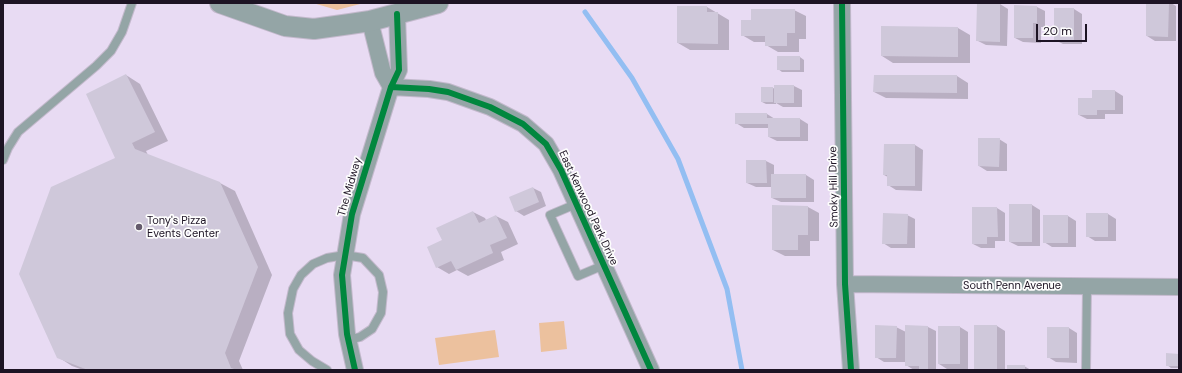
<!DOCTYPE html>
<style>
body{margin:0}
#map{position:relative;width:1182px;height:373px;overflow:hidden;background:#e8dbf3;font-family:"DM Sans",sans-serif}
canvas{display:block}
.frame{position:absolute;inset:0;border:4px solid #1d1424;pointer-events:none}
.scale{position:absolute;left:1036px;top:24px;width:51px;height:18px;box-sizing:border-box;border:2px solid #1d1424;border-top:0;padding-left:5px;font-size:12px;line-height:14px;white-space:nowrap;color:#1d1424;-webkit-text-stroke:3px #fdfdfd;paint-order:stroke}
</style>
<div id="map">
<canvas width="1182" height="373"></canvas>
<div class="frame"></div>
<div class="scale">20 m</div>
</div>
<script>
const context = document.querySelector('canvas').getContext('2d');
context.lineJoin = 'round';
function fill(path, color) { context.fillStyle = color; context.fill(path, 'evenodd'); }
const poly = rows => new Path2D(rows.map(r => 'M' + r).join(''));
function strokePath(path, color, width, dash) { context.strokeStyle = color; context.lineWidth = width; context.lineCap = dash ? 'butt' : 'round'; context.setLineDash(dash || []); context.stroke(path); }
function label(font, color, halo, rows, align = 'center') {
  context.font = font + ' "DM Sans",sans-serif'; context.lineWidth = 3.5; context.setLineDash([]); context.textBaseline = 'middle'; context.strokeStyle = halo; context.fillStyle = color; for (const [text, x, y, turn = 0] of rows) {
    context.save(); context.translate(x, y); context.rotate((+turn || 0) * Math.PI / 180); context.textAlign = isNaN(turn) ? turn : align; if (halo) context.strokeText(text, 0, 0); context.fillText(text, 0, 0); context.restore();
  }
}
fill(poly([
 [313,3,364,3,337,10],
 [564,321,567,349,541,352,539,323],
 [495,330,499,357,439,365,435,338]
]), '#ecc19e');
fill(poly([
 [1147,3,1171,3,1176,6,1176,41,1155,41,1147,36],
 [1000,4,1008,9,1007,46,986,45,978,41],
 [707,7,729,20,729,50,690,50,678,43],
 [1037,7,1045,11,1045,27,1041,27,1041,43,1023,42,1015,38],
 [1055,9,1074,9,1082,14,1082,44,1063,44,1055,40],
 [794,10,806,16,806,39,799,39,799,52,778,52,766,45,766,42,754,42,742,35,752,21],
 [882,27,958,28,970,35,970,63,893,63,882,56],
 [800,57,804,60,804,72,782,72,778,69],
 [126,75,140,84,168,141,146,151,148,155,220,183,235,191,272,275,239,361,243,370,83,370,72,366,58,357,116,159],
 [957,76,968,83,968,99,886,98,874,92],
 [794,86,802,90,802,107,783,107,776,103,776,104,766,104,762,102,773,88,775,89],
 [1093,91,1115,91,1123,96,1123,114,1105,114,1105,119,1087,119,1079,115,1093,99],
 [767,114,775,119,800,119,808,124,808,141,777,141,769,137,769,128,744,128,736,123],
 [999,139,1007,144,1007,171,987,171,979,166],
 [915,145,923,150,922,191,896,190,888,185,888,177,884,175],
 [747,161,766,161,774,165,774,175,806,175,814,180,814,202,781,202,772,198,772,187,756,187,747,183],
 [533,188,541,192,546,206,524,216,516,211],
 [1010,205,1032,205,1040,210,1040,246,1018,246,1010,242],
 [808,207,819,213,819,241,810,241,810,256,785,256,773,250],
 [973,208,997,208,1005,213,1005,241,995,241,995,248,981,248,973,244],
 [473,212,485,218,486,220,496,216,508,222,518,244,501,252,504,260,468,276,457,270,449,274,437,267,443,241],
 [1087,214,1108,214,1116,219,1116,241,1095,241,1087,236],
 [907,215,915,219,915,248,891,248,883,243],
 [1068,216,1076,221,1076,247,1052,247,1044,242],
 [906,326,928,327,936,331,936,370,914,370,906,365,906,362,884,362,876,357,896,327,906,332],
 [997,326,1005,331,1005,370,975,370],
 [960,327,968,332,968,369,947,369,939,364],
 [1048,328,1069,328,1077,333,1077,363,1056,362,1048,357],
 [1179,355,1179,368,1171,368,1167,365],
 [1024,366,1031,370,1008,370]
]), '#0003');
strokePath(poly([
 [585,12,632,78,678,159,727,289,742,370]
]), '#93bef2', 5);
fill(poly([
 [977,3,1000,3,1000,42,976,41],
 [1146,3,1169,3,1168,37,1146,36],
 [1014,5,1037,6,1037,23,1033,23,1033,38,1014,38],
 [677,6,707,6,707,12,718,12,718,44,677,43],
 [1054,8,1074,8,1074,40,1054,40],
 [751,9,795,9,795,33,787,33,787,46,765,46,765,36,741,36,741,20,751,20],
 [881,26,958,27,958,57,881,56],
 [777,56,800,56,800,70,777,70],
 [126,74,155,132,132,143,135,149,220,182,258,267,225,353,231,368,237,370,88,370,57,358,19,274,51,187,115,158,86,94],
 [874,75,957,75,957,93,873,92],
 [774,85,794,85,794,103,774,103],
 [761,87,773,87,773,102,761,102],
 [1092,90,1115,90,1115,110,1097,110,1097,115,1078,115,1078,98,1092,98],
 [735,113,767,113,767,118,800,118,800,137,768,137,768,124,735,124],
 [978,138,1000,138,999,167,978,166],
 [884,144,915,144,915,186,887,186,887,175,883,175],
 [746,160,766,160,767,183,746,183],
 [771,174,806,174,806,198,771,198],
 [533,187,539,202,515,212,509,197],
 [1009,204,1032,204,1032,242,1009,242],
 [772,205,808,206,808,235,798,235,798,250,772,250],
 [972,207,997,207,998,237,987,237,987,244,972,244],
 [473,211,479,223,496,215,507,238,490,245,493,253,456,270,451,261,436,268,427,247,442,240,436,228],
 [883,213,908,214,907,244,882,244],
 [1086,213,1108,213,1108,237,1086,237],
 [1043,215,1068,215,1068,243,1043,243],
 [875,325,897,326,896,358,875,358],
 [905,325,928,326,928,370,919,370,919,366,905,366],
 [974,325,997,325,997,370,974,370],
 [938,326,960,326,960,364,938,364],
 [1047,327,1069,327,1069,358,1047,358],
 [1166,353,1179,354,1179,366,1166,366],
 [1007,365,1025,365,1025,370,1007,370]
]), '#cfc8da');
const service = poly([
 [3,160,8,148,18,132,96,66,111,51,122,32,132,3],
 [576,204,550,215,578,276,604,265],
 [327,370,312,361,299,350,290,334,288,313,293,289,301,275,313,264,327,258,345,255,363,258,379,275,383,292,381,313,372,329,360,337,348,340],
 [1086,370,1087,286]
]);
const minor = poly([
 [842,3,845,284,851,370],
 [370,21,383,73,391,87],
 [391,87,429,89,448,92,490,107,523,124,546,144,561,170,651,370],
 [845,284,1179,287],
 [355,370,347,334,342,275,352,214,391,87,399,70,397,14]
]);
const tertiary = poly([
 [220,3,285,26,314,29,350,24,370,21,438,3]
]);
strokePath(service, '#c3b9cc', 10);
strokePath(minor, '#c3b9cc', 18);
strokePath(tertiary, '#c3b9cc', 22);
strokePath(service, '#94a5a6', 8);
strokePath(minor, '#94a5a6', 16);
strokePath(tertiary, '#94a5a6', 20);
strokePath(poly([
 [842,3,845,284,851,370],
 [391,87,429,89,448,92,490,107,523,124,546,144,561,170,651,370],
 [355,370,347,334,342,275,352,214,391,87,399,70,397,14]
]), '#00873e', 6);
for (const [x, y, r, color] of [
 [139,227,4,"#645a6c"]
]) { const dot = new Path2D(); dot.arc(x, y, r, 0, 2 * Math.PI); context.fillStyle = color; context.fill(dot); strokePath(dot, '#fdfdfd', 1.5); }
label('11px', '#1d1424', '#fdfdfd', [
 ["The Midway",350,187,-74],
 ["Smoky Hill Drive",834,187,-91],
 ["East Kenwood Park Drive",588,208,65],
 ["South Penn Avenue",1012,286]
]);
label('11px', '#1d1424', '#fdfdfd', [
 ["Tony's Pizza",147,221],
 ["Events Center",147,234]
], 'left');
</script>
